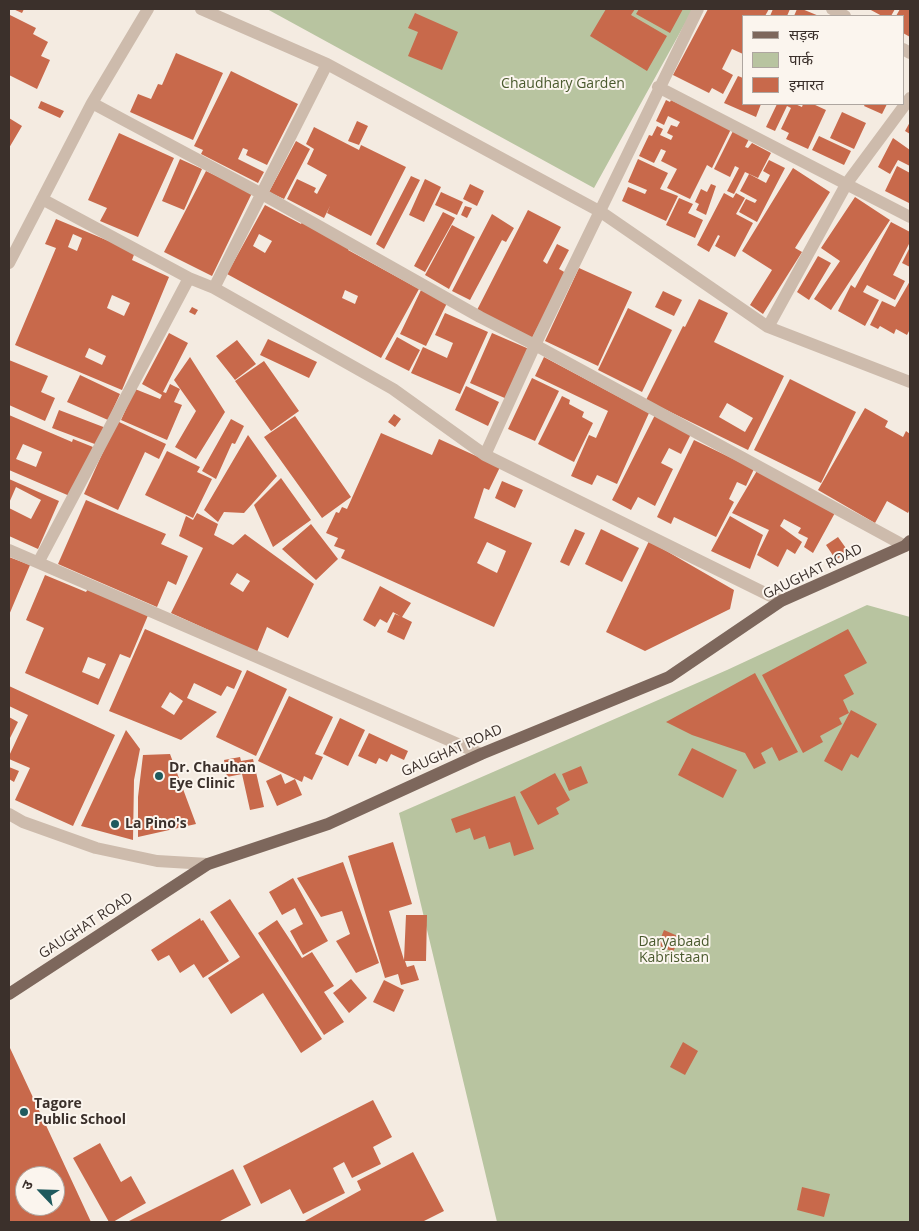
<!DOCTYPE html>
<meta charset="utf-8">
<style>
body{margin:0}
#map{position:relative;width:919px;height:1231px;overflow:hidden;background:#f4ebe1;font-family:"Open Sans","Noto Sans Devanagari",sans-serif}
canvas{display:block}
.frame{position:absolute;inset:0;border:10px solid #3b302b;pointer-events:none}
.legend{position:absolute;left:742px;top:15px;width:162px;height:90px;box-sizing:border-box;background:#fbf5ee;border:1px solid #aea6a0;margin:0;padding:6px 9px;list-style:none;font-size:15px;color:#3b302b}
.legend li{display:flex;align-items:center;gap:10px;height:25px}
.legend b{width:25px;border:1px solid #aea6a0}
.north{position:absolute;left:15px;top:1166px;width:50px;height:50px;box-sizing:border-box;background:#fbf5ee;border:1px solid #aea6a0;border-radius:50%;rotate:294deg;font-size:14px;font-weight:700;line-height:20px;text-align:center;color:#3b302b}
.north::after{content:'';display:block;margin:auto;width:18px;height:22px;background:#1f5a5e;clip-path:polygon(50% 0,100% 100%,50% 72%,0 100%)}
</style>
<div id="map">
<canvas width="919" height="1231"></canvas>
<div class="frame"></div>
<ul class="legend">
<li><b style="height:6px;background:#7d675c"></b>सड़क</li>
<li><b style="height:14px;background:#b8c4a0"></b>पार्क</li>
<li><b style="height:14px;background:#c8694b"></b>इमारत</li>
</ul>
<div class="north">उ</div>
</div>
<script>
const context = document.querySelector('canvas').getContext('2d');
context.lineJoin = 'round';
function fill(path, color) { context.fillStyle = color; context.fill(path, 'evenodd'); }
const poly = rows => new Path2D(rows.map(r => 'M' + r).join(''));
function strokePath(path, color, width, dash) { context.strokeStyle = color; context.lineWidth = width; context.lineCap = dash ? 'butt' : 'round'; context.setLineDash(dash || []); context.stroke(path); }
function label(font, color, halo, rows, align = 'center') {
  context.font = font + ' "Open Sans",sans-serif'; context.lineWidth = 4; context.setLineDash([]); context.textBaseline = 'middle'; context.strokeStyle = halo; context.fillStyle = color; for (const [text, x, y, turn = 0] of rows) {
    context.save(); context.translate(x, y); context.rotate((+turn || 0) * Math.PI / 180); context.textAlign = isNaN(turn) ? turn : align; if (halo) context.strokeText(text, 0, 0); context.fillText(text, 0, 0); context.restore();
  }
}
fill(poly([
 [267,9,693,9,594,188],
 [867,605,910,617,910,1222,497,1222,399,813,727,670]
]), '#b8c4a0');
fill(poly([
 [13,9,24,9,22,13],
 [606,9,635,9,631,15,667,36,647,71,590,36],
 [639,9,683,9,670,33,636,14],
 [708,9,769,9,765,16,743,16,743,54,732,49,722,69,733,75,723,94,712,88,709,93,673,75],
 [773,9,790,9,787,16,770,16],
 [797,9,802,9,819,16,794,16],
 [869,9,895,9,891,16,882,16],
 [900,9,910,9,910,37,903,33,903,16,896,16],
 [415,13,458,32,442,70,408,56,418,32,408,28],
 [10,15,36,28,33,34,48,42,41,56,50,60,37,89,9,75],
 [176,53,223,73,193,140,130,112,138,94,151,99,158,84,162,85],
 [231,71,298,104,267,165,246,155,248,150,243,148,238,159,264,172,258,183,201,154,203,150,194,146],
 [738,76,743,78,743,104,761,104,756,117,724,103],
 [666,100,670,102,671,100,731,129,712,168,707,165,690,199,667,188,677,169,661,161,666,151,661,149,654,163,639,156,649,135,652,136,657,126,663,129,660,135,671,140,673,136,667,133,671,125,677,127,680,122,668,116,664,125,656,121],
 [41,101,64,111,60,118,38,108],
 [777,104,795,104,802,107,803,104,813,104,826,110,808,149,786,139,789,133,781,129,791,108,787,106,775,131,766,127],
 [865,104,887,104,882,114,864,106],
 [842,112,866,123,854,149,830,138],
 [9,118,22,126,9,148],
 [357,121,368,126,359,145,348,141],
 [910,122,910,134,905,131],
 [314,127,359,150,361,145,406,167,371,236,327,213,330,206,324,218,287,199,297,179,316,188,314,192,317,194,327,175,307,164,314,149,306,144],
 [733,131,749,139,745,147,748,148,752,143,771,153,758,178,745,172,734,194,727,191,739,168,735,166,730,177,714,169],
 [119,133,174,158,138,237,100,221,107,208,88,200],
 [819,136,851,151,844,165,812,150],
 [893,138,910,150,910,166,898,160,890,174,878,167],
 [296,141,310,149,284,199,269,192],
 [180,159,202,169,184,210,162,201],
 [638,159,668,173,660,189,678,196,666,221,622,201,628,187,645,194,647,190,628,182],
 [769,160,785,168,757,222,739,212,746,199,755,203,757,200,740,191,749,174,766,183,770,175,763,171],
 [897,166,910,173,909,203,885,191],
 [793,168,830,192,795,248,802,252,763,314,750,305,772,270,742,251],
 [206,171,252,193,212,276,164,252],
 [411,176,420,180,384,249,376,244],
 [425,179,441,187,424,222,409,215],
 [470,184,484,191,477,206,463,199],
 [711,184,716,186,706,215,696,210,699,204,695,202,701,189,707,192],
 [441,192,463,202,457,215,435,205],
 [724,193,733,198,736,193,745,198,736,214,753,223,735,257,715,246,720,236,718,235,709,252,697,245],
 [855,197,890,220,831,310,814,299,840,261,821,248],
 [679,198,693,204,688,213,703,220,695,238,666,225],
 [265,205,301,224,303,221,350,246,348,250,419,289,381,358,227,274],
 [259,234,272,241,265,253,253,246],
 [345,290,358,296,355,304,342,298],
 [465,206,472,208,467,218,461,215],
 [528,210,561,227,543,261,547,264,557,244,569,250,559,269,566,273,532,338,477,310],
 [443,212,455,218,425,272,414,266],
 [492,214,514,228,506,242,502,240,470,300,452,291],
 [56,219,135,252,132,260,169,277,122,390,15,345,56,248,45,244],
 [73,234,82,238,77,251,68,247],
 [112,295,130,303,124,316,107,308],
 [89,348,106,356,102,365,85,357],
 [891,222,910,232,910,242,893,275,905,281,895,300,867,285,863,292,879,300,865,326,838,311,851,285,855,288],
 [452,225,475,237,449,289,425,275],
 [910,247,910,267,902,263],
 [818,256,831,263,809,300,797,292],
 [579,268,632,292,598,366,545,341],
 [910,281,910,329,907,335,896,329,894,334,880,326,878,329,870,325,882,301,895,307],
 [421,290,447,303,426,346,400,334],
 [663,291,682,300,674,316,655,307],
 [699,299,728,313,714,342,784,376,748,450,646,400,683,326,685,327],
 [727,403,753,418,745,432,719,417],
 [192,307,198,310,195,315,189,312],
 [628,308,672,330,642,392,598,370],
 [445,313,488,332,460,394,411,373,423,347,447,358,453,343,435,335],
 [169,333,188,343,163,392,166,393,170,384,180,389,174,402,182,405,167,440,121,420,135,389,160,399,162,395,142,384],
 [492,333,529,349,507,399,470,383],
 [397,337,420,350,409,371,385,359],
 [268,339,317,362,309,378,260,355],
 [237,340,256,364,235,380,216,356],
 [190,357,225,412,196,459,175,447,196,411,174,380],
 [544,357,649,413,617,484,597,475,592,485,571,476,589,435,596,438,608,411,535,376],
 [9,360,48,376,41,392,55,398,45,421,9,405],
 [264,361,299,411,271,431,235,381],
 [80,375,120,394,108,420,67,402],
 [532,378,559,391,535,441,508,429],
 [790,379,856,412,821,483,754,450],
 [466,386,499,402,488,426,455,410],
 [562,396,570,400,569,404,584,412,582,417,593,423,574,462,538,444],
 [865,408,888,421,885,427,903,437,906,431,910,434,910,509,908,513,887,501,875,523,818,490],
 [59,410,106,428,100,446,52,428],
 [656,413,692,432,681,454,669,448,661,463,673,469,655,506,638,497,631,510,612,500],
 [394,414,401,419,395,427,388,422],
 [9,415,72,442,73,439,93,447,72,497,9,470],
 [23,444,42,452,36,467,16,459],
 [295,416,351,497,322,518,264,437],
 [231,419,244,426,235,444,232,443,216,479,202,471],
 [117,421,166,444,159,459,145,452,118,510,84,494],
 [381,433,432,455,439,439,500,467,489,490,484,488,474,518,532,543,494,627,341,558,345,550,334,546,338,538,326,533,336,512,339,513,342,507,347,509],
 [487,542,506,551,497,573,477,563],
 [248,435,277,476,244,513,224,512,218,522,204,510],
 [694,440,754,469,746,486,737,482,729,499,734,502,716,537,674,517,671,524,657,517],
 [167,451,200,467,197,472,212,479,193,518,145,495],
 [758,469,836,511,813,553,804,547,808,538,798,533,801,528,784,519,780,526,802,542,795,554,787,549,778,567,757,555,769,530,732,513],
 [281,478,311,520,273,547,254,505],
 [9,479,59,501,38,549,9,536,9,508,31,519,41,500,16,487,9,503],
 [502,481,523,490,515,508,495,498],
 [86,500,166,534,161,544,188,556,176,585,168,581,157,607,58,564],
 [197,513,218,524,214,535,233,545,245,534,314,584,288,638,267,627,257,652,171,613,203,548,179,536,186,516,193,520],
 [237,573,250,581,243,592,230,584],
 [730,516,763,535,750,569,711,551],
 [311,524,338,559,316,580,282,549],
 [575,529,585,533,569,566,560,562],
 [601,529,639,548,622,582,585,564],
 [838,537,848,551,836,560,826,545],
 [649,541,734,590,730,609,645,651,606,632],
 [9,557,30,565,9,615],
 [45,575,86,592,89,587,149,613,130,658,120,654,98,705,25,673,44,628,26,620],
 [88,657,106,664,99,679,82,672],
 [380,586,411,603,402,617,412,622,404,640,387,632,395,614,400,616,393,612,387,623,380,619,375,627,363,620],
 [145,629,242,671,234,689,227,686,221,696,194,683,187,698,217,712,181,740,109,711],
 [170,692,183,701,174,715,161,707],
 [848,629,867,663,844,675,854,694,843,700,849,713,839,718,842,724,820,736,823,742,803,753,762,675],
 [247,670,287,689,256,756,216,737],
 [755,673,798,752,779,761,772,747,761,753,766,763,754,769,745,753,692,735,666,722],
 [9,686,115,735,73,826,15,800,30,768,9,759,9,756,28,715,9,706],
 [289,696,333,717,315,754,323,757,312,780,304,776,302,782,258,761],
 [851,710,877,724,858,758,851,754,842,771,824,761],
 [9,717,18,722,9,740],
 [340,718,365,730,348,766,323,754],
 [126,730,140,749,134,780,133,840,81,826],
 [369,733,408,751,404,760,391,754,387,762,379,758,376,764,358,756],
 [692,748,737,770,723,798,678,775],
 [170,754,196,824,138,837,138,797,143,755],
 [240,757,241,761,253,759,264,807,250,810,242,774,227,777,224,760],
 [581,766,588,783,569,791,562,774],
 [9,767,19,771,14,782,9,779],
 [555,773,570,800,556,808,559,814,538,825,520,792],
 [281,774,285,784,295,779,302,795,277,806,266,781],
 [515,796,534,849,514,856,510,842,489,849,485,836,474,840,470,828,456,833,451,819],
 [393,842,412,904,389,911,404,960,406,915,427,915,426,961,405,961,407,967,414,965,419,980,401,985,398,974,385,978,348,856],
 [343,862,379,963,356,973,336,941,350,934,342,911,321,917,297,878],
 [293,878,328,941,303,955,290,931,303,924,295,908,282,915,269,892],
 [230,899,322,1039,301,1053,263,993,231,1014,208,978,240,957,210,912],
 [200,918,201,921,203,920,229,961,203,978,194,964,180,973,169,955,158,961,151,950],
 [277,920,302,958,312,952,334,986,324,992,344,1022,324,1035,258,933],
 [664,930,680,937,673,952,658,945],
 [351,979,367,998,349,1013,333,993],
 [384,980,404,990,394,1012,373,1002],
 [683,1042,698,1051,685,1075,670,1067],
 [10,1048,91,1222,9,1222],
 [25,1176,55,1176,55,1206,25,1206],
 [373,1100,392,1137,373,1147,381,1164,352,1178,344,1162,333,1168,345,1193,303,1214,290,1189,261,1204,243,1166],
 [100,1143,121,1182,131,1176,146,1203,113,1222,109,1222,73,1158],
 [413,1152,444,1211,422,1222,303,1222,361,1190,357,1181],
 [233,1169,251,1205,218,1222,127,1222],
 [802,1187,830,1194,824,1217,797,1210]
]), '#c8694b');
strokePath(poly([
 [201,9,327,64,601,212,768,327,910,382],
 [832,9,845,16],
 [903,49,910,53],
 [658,87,910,217],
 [92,103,262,194,480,317,535,345,905,546],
 [42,199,189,278,214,288,393,389,485,455,781,601],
 [9,263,92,103,148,9],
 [214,288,327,64],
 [768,327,847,183,910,98],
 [485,455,535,345,698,9],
 [9,550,481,754],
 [39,561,189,278],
 [9,814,23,822,96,848,157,861,208,864]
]), '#cdbbac', 12);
strokePath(poly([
 [9,994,208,864,328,824,481,754,669,677,781,601,905,546,910,541]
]), '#7d675c', 12);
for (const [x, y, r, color] of [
 [159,776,5,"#1f5a5e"],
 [115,824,5,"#1f5a5e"],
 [24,1112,5,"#1f5a5e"]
]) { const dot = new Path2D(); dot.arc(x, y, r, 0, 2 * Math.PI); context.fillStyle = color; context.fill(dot); strokePath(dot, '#fbf5ee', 2); }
label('14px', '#4a5a2e', '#fbf5ee', [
 ["Chaudhary Garden",563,84],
 ["Daryabaad",674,942],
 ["Kabristaan",674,958]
]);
label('14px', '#3b302b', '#fbf5ee', [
 ["GAUGHAT ROAD",813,572,-26],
 ["GAUGHAT ROAD",452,751,-24],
 ["GAUGHAT ROAD",86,926,-33]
]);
label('bold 14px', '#3b302b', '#fbf5ee', [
 ["Dr. Chauhan",169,768],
 ["Eye Clinic",169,784],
 ["La Pino's",125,824],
 ["Tagore",34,1104],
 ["Public School",34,1120]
], 'left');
</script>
